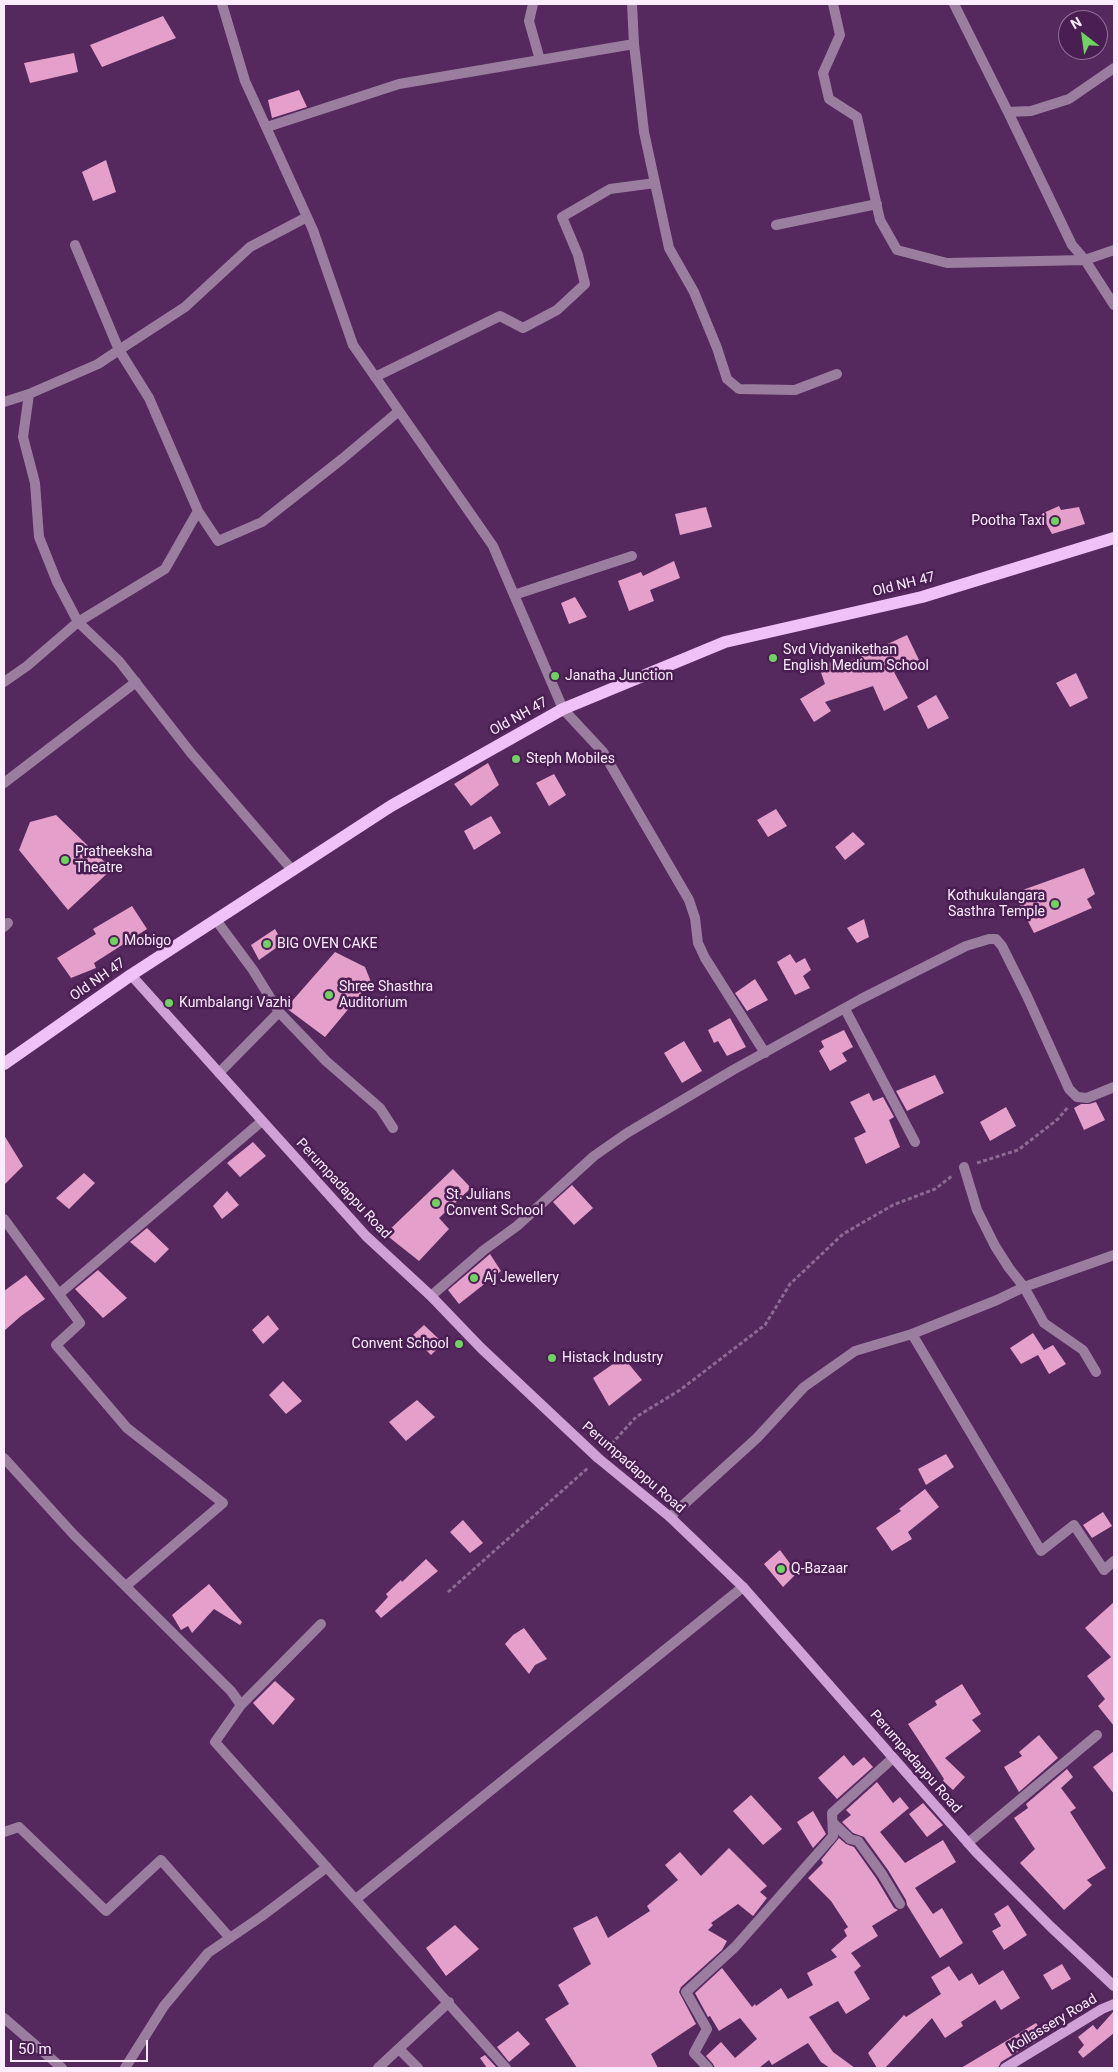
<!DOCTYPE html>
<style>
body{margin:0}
#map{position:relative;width:1118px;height:2072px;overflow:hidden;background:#55295d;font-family:Roboto,sans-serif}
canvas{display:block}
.frame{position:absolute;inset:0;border:5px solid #fcecff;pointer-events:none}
.north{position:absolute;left:1058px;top:10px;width:50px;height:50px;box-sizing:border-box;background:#4a1e52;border:1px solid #917097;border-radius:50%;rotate:330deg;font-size:14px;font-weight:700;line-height:20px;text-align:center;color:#fcecff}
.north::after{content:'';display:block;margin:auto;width:18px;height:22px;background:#6ed361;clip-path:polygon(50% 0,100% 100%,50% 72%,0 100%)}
.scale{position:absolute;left:10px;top:2040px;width:138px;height:22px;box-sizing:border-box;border:2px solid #fcecff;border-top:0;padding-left:6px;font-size:15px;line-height:18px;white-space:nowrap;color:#fcecff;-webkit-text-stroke:4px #4a1e52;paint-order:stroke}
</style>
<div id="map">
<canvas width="1118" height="2072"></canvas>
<div class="frame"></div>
<div class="north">N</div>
<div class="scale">50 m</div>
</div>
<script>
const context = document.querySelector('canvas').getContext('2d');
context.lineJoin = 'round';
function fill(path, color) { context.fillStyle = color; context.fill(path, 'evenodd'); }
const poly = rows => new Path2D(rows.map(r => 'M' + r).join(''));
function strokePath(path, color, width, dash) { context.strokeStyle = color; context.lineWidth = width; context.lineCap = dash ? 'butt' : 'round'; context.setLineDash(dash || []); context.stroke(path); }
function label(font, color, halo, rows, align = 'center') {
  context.font = font + ' Roboto,sans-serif'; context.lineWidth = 5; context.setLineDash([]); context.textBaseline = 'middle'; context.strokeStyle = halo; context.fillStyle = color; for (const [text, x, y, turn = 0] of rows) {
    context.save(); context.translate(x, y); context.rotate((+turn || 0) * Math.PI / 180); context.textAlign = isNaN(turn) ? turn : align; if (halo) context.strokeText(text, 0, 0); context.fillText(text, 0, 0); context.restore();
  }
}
fill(poly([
 [163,16,176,38,102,67,90,45],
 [74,53,78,72,30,83,24,63],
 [299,90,307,107,272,118,268,100],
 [106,160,116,192,93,201,82,172],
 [1059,506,1061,510,1079,507,1085,524,1052,534,1041,514],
 [706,507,712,527,680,535,675,514],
 [674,561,680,578,650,590,654,601,629,611,618,581,641,572,643,576],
 [575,597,587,617,569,624,561,603],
 [907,635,919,660,894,672,908,698,884,711,873,686,825,702,831,711,814,722,800,699,825,684,819,667,840,659,842,665],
 [1076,673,1088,698,1070,707,1056,683],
 [936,695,949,718,928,729,917,706],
 [488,763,499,785,471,806,454,784],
 [554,774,566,795,549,806,536,783],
 [776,809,787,826,768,837,757,820],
 [56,815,112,869,68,910,19,850,30,822],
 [491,816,501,833,474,850,464,831],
 [853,832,865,844,845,860,835,847],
 [1084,868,1095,894,1087,899,1092,908,1034,933,1017,900,1017,892],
 [132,906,147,929,94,963,96,968,71,978,57,958,96,934,93,929],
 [864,919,869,937,857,943,847,928],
 [275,929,283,943,259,960,251,945],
 [335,952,365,967,371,982,325,1037,286,1008],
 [790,954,796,963,805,958,811,970,803,976,810,988,795,995,777,962],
 [755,979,768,1000,747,1011,735,993],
 [730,1018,746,1047,727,1056,718,1041,714,1043,708,1030],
 [844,1030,853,1047,842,1053,847,1061,830,1071,819,1051,824,1047,821,1041],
 [684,1041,702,1071,682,1083,664,1053],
 [935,1075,944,1093,907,1111,896,1091],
 [869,1093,873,1101,883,1097,894,1117,889,1120,900,1147,866,1164,854,1138,866,1132,850,1102],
 [1096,1102,1105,1120,1084,1130,1074,1108,1081,1104,1089,1104],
 [1006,1107,1016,1126,990,1141,980,1122],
 [4,1135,23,1166,4,1185],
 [253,1142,266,1156,240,1177,227,1163],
 [453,1169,471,1188,439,1218,449,1229,419,1261,385,1234],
 [84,1173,95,1183,69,1209,56,1198],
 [572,1185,593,1208,574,1225,553,1202],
 [227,1191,239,1205,222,1219,213,1206],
 [147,1228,169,1249,155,1263,130,1242],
 [490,1254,501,1271,459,1304,448,1290],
 [98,1270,127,1298,103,1318,75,1289],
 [26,1275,45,1299,21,1316,4,1331,4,1291],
 [268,1315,279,1329,263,1344,252,1330],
 [424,1325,443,1343,431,1355,412,1336],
 [1033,1333,1044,1350,1053,1345,1066,1364,1049,1374,1038,1355,1021,1364,1010,1348],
 [623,1357,642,1380,609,1406,593,1378],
 [283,1381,302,1401,286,1414,269,1395],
 [417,1400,435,1417,406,1441,389,1422],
 [946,1454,954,1467,926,1485,918,1469],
 [925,1489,939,1507,908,1532,912,1539,892,1551,876,1528,901,1511,899,1509],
 [1103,1512,1112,1526,1092,1538,1083,1525],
 [463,1520,483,1543,470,1553,450,1532],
 [780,1550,797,1573,783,1587,764,1564],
 [426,1559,438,1571,381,1618,375,1611,388,1597,386,1594,401,1580,402,1582],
 [209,1584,242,1622,240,1625,214,1609,192,1633,188,1626,181,1630,172,1615],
 [1114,1602,1114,1726,1098,1706,1105,1699,1087,1676,1111,1657,1085,1628],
 [524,1628,547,1659,535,1665,529,1674,505,1644,513,1635],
 [275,1681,295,1699,273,1725,253,1703],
 [962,1684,981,1714,972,1720,981,1731,945,1758,965,1777,953,1790,943,1781,944,1779,908,1724,937,1705,935,1701],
 [1039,1735,1058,1758,1019,1792,1004,1767,1022,1756,1019,1752],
 [1114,1751,1114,1794,1093,1767],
 [844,1755,853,1766,864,1757,873,1767,837,1799,818,1778],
 [1067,1769,1073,1777,1061,1788,1076,1808,1070,1812,1106,1868,1087,1880,1092,1885,1064,1910,1020,1863,1035,1849,1014,1818,1028,1808,1026,1804],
 [877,1782,893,1803,900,1797,909,1808,880,1832,905,1863,943,1840,956,1862,915,1888,933,1914,942,1908,963,1943,940,1958,907,1905,906,1900,888,1870,864,1837,853,1833,842,1822,851,1815,846,1810],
 [751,1795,782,1829,763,1845,733,1811],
 [923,1803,943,1825,927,1837,909,1814],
 [813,1811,826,1834,813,1848,797,1822],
 [839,1838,846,1844,854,1847,876,1878,894,1908,898,1910,872,1926,878,1936,851,1953,861,1966,854,1972,870,1999,846,2014,838,2001,809,2017,833,2052,855,2068,830,2068,821,2062,808,2043,772,2065,769,2060,759,2068,715,2068,713,2064,706,2056,721,2042,735,2058,757,2039,740,2018,719,2031,710,2016,708,2017,695,1993,722,1968,752,2007,755,2004,756,2006,781,1988,788,1999,813,1985,807,1973,837,1957,831,1950,847,1936,844,1930,848,1927,831,1901,808,1878,823,1863,821,1860],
 [729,1848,767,1886,760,1892,767,1898,753,1916,738,1904,711,1923,713,1925,708,1930,727,1941,722,1950,681,1987,679,1992,696,2024,651,2054,658,2068,577,2068,545,2019,569,2004,558,1985,591,1964,573,1928,597,1916,608,1938,650,1911,647,1906,678,1880,665,1865,680,1852,701,1876],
 [1008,1905,1027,1935,1004,1950,992,1931,1001,1926,994,1914],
 [455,1925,479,1949,446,1976,426,1948],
 [1062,1964,1071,1979,1052,1990,1043,1975],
 [949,1966,959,1981,972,1973,979,1985,1003,1970,1020,1998,1001,2010,995,2000,961,2022,963,2026,945,2038,932,2018,885,2068,877,2068,868,2053,904,2015,906,2017,941,1994,931,1977],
 [1114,2011,1114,2033,1083,2058,1078,2052,1084,2045,1078,2037,1093,2025,1097,2030],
 [1036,2023,1044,2036,1001,2062,998,2068,961,2068],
 [518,2031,530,2044,509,2062,497,2047],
 [485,2055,496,2067,487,2068,480,2058]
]), '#e59fcb');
strokePath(poly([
 [977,1163,1018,1150,1058,1119,1068,1107],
 [607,1449,636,1417,680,1390,765,1325,790,1284,843,1234,893,1205,935,1189,952,1176],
 [448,1592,589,1467]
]), '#8d6a93', 3, [4, 2.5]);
strokePath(poly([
 [222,4,245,81,313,230,353,345,493,546,563,709,603,752,689,900,695,918,698,943,705,958,765,1053],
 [533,4,529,21,540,60],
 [632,4,634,44,644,132,669,248,694,292,717,348,727,379,739,389,795,390,837,374],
 [833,4,840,35,823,73,829,99,857,117,880,220,897,250,947,263,1085,260],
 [954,4,1008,112,1072,245,1085,260],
 [1008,112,1031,111,1069,99,1114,68],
 [267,127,399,84,634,44],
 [776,225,877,204],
 [1114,250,1085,260,1114,305],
 [375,377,500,316,523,328,557,310,585,284,578,255,562,217,610,189,655,183],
 [4,402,29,394,98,364,119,350,75,245],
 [198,511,218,541,262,522,342,459,399,411],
 [514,595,632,556],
 [4,682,27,666,78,622,57,582,39,537,35,483,23,437,29,394],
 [4,783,136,682],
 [293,871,191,753,119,661,78,622,165,569,198,511,149,398,119,350,185,307,250,247,307,217],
 [216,920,253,970,279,1012,326,1061,380,1108,393,1128],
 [4,927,8,923],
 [845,1009,915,1142],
 [219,1073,279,1012],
 [964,1167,977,1210,995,1246,1009,1268,1024,1287,1044,1323,1083,1350,1096,1372],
 [4,1219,80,1323,56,1345,127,1428,223,1503,126,1586],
 [59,1294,262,1121],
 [431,1296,484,1250,517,1226,594,1156,627,1133,733,1070,861,999,966,946,989,939,996,939,1002,946,1027,996,1069,1089,1077,1097,1087,1098,1114,1087],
 [912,1334,1041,1551,1074,1525,1104,1570,1114,1561],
 [4,1458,74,1535,231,1691,241,1705,215,1742,506,2068],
 [670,1517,757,1438,804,1387,855,1351,912,1334,997,1300,1024,1287,1114,1255],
 [241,1705,321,1624],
 [833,1823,850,1839,858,1841,882,1874,900,1904],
 [4,1832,19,1827,106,1911,161,1860,230,1938],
 [968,1843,1097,1735],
 [356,1899,743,1587],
 [4,2018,62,2068],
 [400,2050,418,2068],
 [125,2068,164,2006,208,1953,262,1916,327,1867],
 [378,2068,449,2002],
 [708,2068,694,2053,707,2029,686,1992,735,1947,833,1836,832,1813,893,1758]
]), '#9b7e9f', 10);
strokePath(poly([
 [131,975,366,1236,431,1296,481,1348,598,1458,670,1517,743,1587,976,1852,1051,1927,1114,1986],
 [1005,2068,1102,2009,1114,2004]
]), '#cfa1d6', 10);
strokePath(poly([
 [4,1064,131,975,391,806,563,709,725,642,922,597,1114,538]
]), '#f0c1f8', 12);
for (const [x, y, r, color] of [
 [1055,521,5,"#6ed361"],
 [773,658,5,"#6ed361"],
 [555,676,5,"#6ed361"],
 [516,759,5,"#6ed361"],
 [65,860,5,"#6ed361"],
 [1055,904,5,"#6ed361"],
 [114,941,5,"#6ed361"],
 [267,944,5,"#6ed361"],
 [329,995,5,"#6ed361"],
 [169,1003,5,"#6ed361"],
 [436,1203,5,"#6ed361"],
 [474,1278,5,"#6ed361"],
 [459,1344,5,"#6ed361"],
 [552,1358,5,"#6ed361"],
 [781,1569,5,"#6ed361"]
]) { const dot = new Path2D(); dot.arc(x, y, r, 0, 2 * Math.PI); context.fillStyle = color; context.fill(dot); strokePath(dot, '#4a1e52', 2); }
label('14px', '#fcecff', '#4a1e52', [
 ["Pootha Taxi",1045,521,"right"],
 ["Svd Vidyanikethan",783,650],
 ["English Medium School",783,666],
 ["Janatha Junction",565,676],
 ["Steph Mobiles",526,759],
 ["Pratheeksha",75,852],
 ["Theatre",75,868],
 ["Kothukulangara",1045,896,"right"],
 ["Sasthra Temple",1045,912,"right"],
 ["Mobigo",124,941],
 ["BIG OVEN CAKE",277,944],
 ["Shree Shasthra",339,987],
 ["Auditorium",339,1003],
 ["Kumbalangi Vazhi",179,1003],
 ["St. Julians",446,1195],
 ["Convent School",446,1211],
 ["Aj Jewellery",484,1278],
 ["Convent School",449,1344,"right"],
 ["Histack Industry",562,1358],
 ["Q-Bazaar",791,1569]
], 'left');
label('14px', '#fcecff', '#4a1e52', [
 ["Old NH 47",904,585,-14],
 ["Old NH 47",519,717,-29],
 ["Old NH 47",98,980,-35],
 ["Perumpadappu Road",343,1189,47],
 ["Perumpadappu Road",633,1468,41],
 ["Perumpadappu Road",915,1762,49],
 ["Kollassery Road",1053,2024,-31]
]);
</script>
